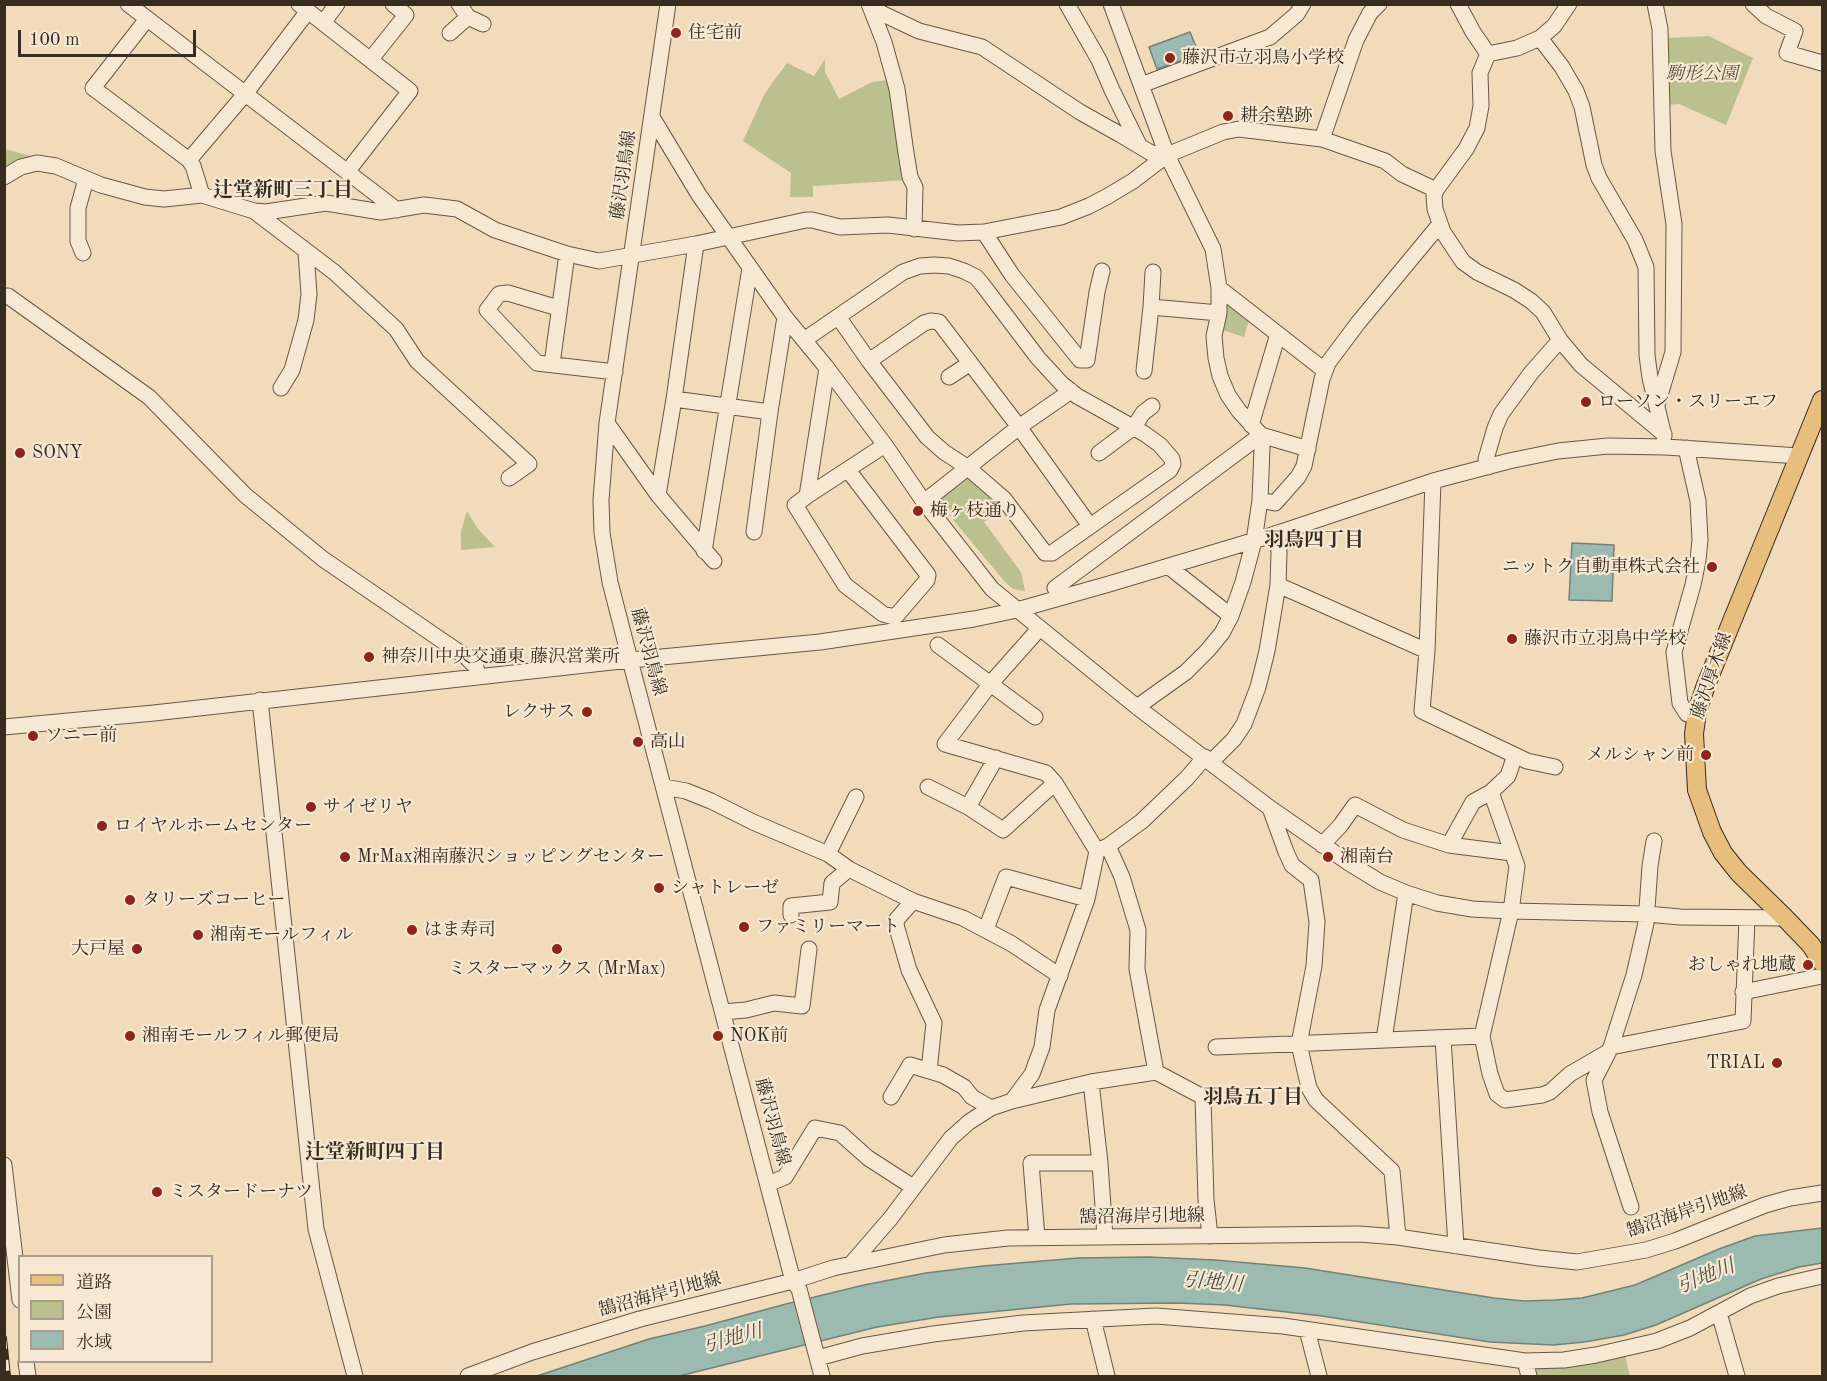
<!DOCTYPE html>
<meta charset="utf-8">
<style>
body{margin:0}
#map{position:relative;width:1827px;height:1381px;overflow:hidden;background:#f1dbbb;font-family:"Old Standard TT","Noto Serif JP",serif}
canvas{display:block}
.frame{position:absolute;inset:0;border:6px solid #372c1f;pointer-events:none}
.legend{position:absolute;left:18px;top:1255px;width:195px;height:108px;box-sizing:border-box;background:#f6e8d3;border:2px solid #aa9d8b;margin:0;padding:8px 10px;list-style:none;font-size:18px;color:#372c1f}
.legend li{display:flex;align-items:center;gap:12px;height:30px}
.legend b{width:30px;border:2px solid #aa9d8b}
.scale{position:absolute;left:18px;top:30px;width:178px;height:27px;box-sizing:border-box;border:3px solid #372c1f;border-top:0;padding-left:8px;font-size:18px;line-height:21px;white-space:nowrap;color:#372c1f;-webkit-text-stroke:4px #f6e8d3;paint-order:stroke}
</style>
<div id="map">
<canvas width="1827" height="1381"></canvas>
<div class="frame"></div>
<ul class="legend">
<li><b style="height:8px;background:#e8be7e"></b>道路</li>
<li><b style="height:16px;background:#bbc08f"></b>公園</li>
<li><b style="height:16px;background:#9bbbb0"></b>水域</li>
</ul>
<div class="scale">100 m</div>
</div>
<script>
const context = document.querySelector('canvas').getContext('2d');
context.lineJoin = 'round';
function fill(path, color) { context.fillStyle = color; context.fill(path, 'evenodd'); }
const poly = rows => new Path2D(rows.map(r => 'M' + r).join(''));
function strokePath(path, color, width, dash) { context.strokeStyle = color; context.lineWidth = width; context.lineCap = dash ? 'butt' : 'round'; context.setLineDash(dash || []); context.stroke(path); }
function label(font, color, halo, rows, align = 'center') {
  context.font = font + ' "Old Standard TT","Noto Serif JP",serif'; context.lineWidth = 4.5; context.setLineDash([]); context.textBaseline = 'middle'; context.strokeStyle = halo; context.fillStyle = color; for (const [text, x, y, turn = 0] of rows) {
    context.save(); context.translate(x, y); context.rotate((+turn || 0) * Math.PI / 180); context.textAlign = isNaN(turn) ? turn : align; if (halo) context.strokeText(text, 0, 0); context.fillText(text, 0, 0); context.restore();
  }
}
fill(poly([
 [1709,36,1753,58,1726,125,1679,104,1665,105,1665,38],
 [825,59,825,72,839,99,872,82,889,80,907,180,813,186,813,197,790,197,791,173,743,141,765,93,787,63,814,76],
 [5,149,35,157,5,173],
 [1223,295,1250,317,1244,337,1219,329],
 [965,476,970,477,1004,507,984,522,1021,572,1025,591,1013,589,1005,582,940,504,941,497],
 [467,511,478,529,495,547,461,550,461,531],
 [1625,1356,1630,1376,1537,1376,1534,1368,1598,1362]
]), '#bbc08f');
const water = poly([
 [1190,32,1199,54,1157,69,1149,47,1190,32],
 [1572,543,1614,545,1612,601,1569,600,1572,543],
 [1822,1228,1822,1263,1799,1267,1761,1279,1656,1325,1624,1335,1585,1342,1553,1345,1490,1342,1322,1316,1225,1305,1178,1303,1071,1304,939,1317,877,1327,679,1376,537,1376,649,1339,705,1326,786,1304,864,1285,926,1273,983,1266,1078,1258,1148,1257,1215,1260,1305,1268,1494,1298,1524,1301,1555,1300,1582,1298,1635,1285,1719,1249,1755,1236,1822,1228]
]);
fill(water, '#9bbbb0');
strokePath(water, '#738276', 1.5);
const minor = poly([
 [128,4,397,210],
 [299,4,410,91,347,172],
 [459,4,468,17,483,24],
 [668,4,607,423,601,500,602,533,610,582,630,660,793,1281,799,1289,822,1376],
 [869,4,884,42,897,89,906,153,910,177,915,187,914,229],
 [871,4,881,13,919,31,982,47,1080,112,1121,135,1151,153,1167,155],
 [1067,4,1099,60,1112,90,1139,145],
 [1111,4,1167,155,1213,249,1219,288,1219,313,1214,336,1216,358,1220,376,1228,395,1239,411,1261,435,1262,448,1260,500,1254,541,1243,582,1231,616,1222,633,1208,650,1186,672,1137,707],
 [1458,4,1473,32,1488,54],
 [1655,4,1660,29,1663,151,1674,224,1673,352,1657,405],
 [1753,4,1766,16,1795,31,1787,53,1822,63],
 [147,19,93,88,189,160,245,94,308,11],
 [323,23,337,4],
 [450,33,468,17],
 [1540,38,1562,67,1576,91,1582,107,1594,165,1599,178,1635,240,1646,267,1647,355,1650,378,1664,436],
 [1488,54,1480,73,1481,106,1477,128,1466,149,1436,190,1434,196,1435,209,1443,232,1463,262,1477,272,1514,290,1531,301,1543,312,1560,340,1581,365,1664,434],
 [1488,54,1517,48,1540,38,1554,26,1569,4],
 [371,59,406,15,393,4],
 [1141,85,1270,37,1297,14,1303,4],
 [652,117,699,195,785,317,827,368,885,445,924,502,992,589,1137,707,1270,808,1349,863,1380,882,1406,893,1437,903,1472,909,1511,911,1647,914,1680,917,1785,918],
 [1322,139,1356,40,1370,13,1379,4],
 [189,160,193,166,202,195],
 [4,177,21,167,37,163,56,166,101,185,145,197,164,199,202,195,254,211,266,212,326,203,381,212,424,205,457,209,495,230,567,254,599,261,696,244,806,220,812,220,840,227,888,225,958,233,984,232,1061,217,1089,206,1108,196,1133,181,1167,155,1223,132,1239,129,1322,139,1385,161,1402,174,1436,190],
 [254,211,334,272,396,329,417,361,529,464,509,478],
 [984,232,1012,275,1080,360,1087,360,1097,292,1102,271],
 [83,253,78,241,78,208,86,179],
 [1219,288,1324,370],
 [8,296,149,397,245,495,323,559,466,657,476,667,477,677],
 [1151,307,1153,272],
 [558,308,508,293,499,294,487,310,537,363,615,372],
 [804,340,903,272,920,266,934,265,949,266,964,271,976,277,982,284,1038,358,1062,384,1077,396,1145,434,1160,445,1172,459,1173,464,1170,470,1052,553,1045,553,1004,499,967,467,944,452,927,437,869,361,839,318],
 [869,361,924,323,931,321,939,322,1019,427,1090,526],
 [552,364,567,254],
 [1144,371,1151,307,1219,313],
 [949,377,969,364],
 [281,388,292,370,306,320,309,294,306,252],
 [674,399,770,412],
 [607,423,658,495,714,561],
 [1251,425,1278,334],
 [1686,448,1698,501,1700,540,1698,560,1693,585,1674,652,1680,703,1687,714,1696,715],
 [1099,453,1134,427,1143,413,1152,406],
 [1488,467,1486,459,1495,428,1501,414,1531,373,1560,340],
 [848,470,928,575,927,580,897,615,894,617,883,614,845,585,795,505,807,496,885,445],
 [1433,481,1427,651,1422,711,1527,761,1555,767],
 [658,495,674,399,696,244],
 [807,496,827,368],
 [1260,500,1275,503,1298,477,1304,466,1322,379,1328,363,1358,323,1440,224],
 [924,502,1019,427,1071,391],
 [754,532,770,412,785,317],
 [704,551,750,268],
 [1168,566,1231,616],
 [1278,585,1427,651],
 [1055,588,1261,435,1308,449],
 [1039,629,991,683,945,744,1046,773,1055,783,1097,851],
 [938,645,1035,717],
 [260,700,316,1229,355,1376],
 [4,727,154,713,630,660,820,642,974,619,1017,610,1109,584,1269,536,1433,481,1509,461,1558,451,1608,446,1666,447,1799,456],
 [1515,755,1508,776,1491,792,1517,866,1511,911,1482,1036,1490,1074,1497,1094,1505,1100,1542,1095,1550,1092,1570,1074,1608,1052],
 [1211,762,1234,739,1244,724,1258,687,1267,651,1278,585,1279,552,1277,533],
 [664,787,686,791,711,801,753,822,828,854,849,869,913,901,963,918,1012,944,1060,976],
 [928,787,968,807,1003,830,1055,783],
 [968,807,996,758],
 [1270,808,1286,852,1292,865,1311,880,1317,922,1314,966,1299,1044,1309,1088,1316,1100,1392,1171,1398,1237],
 [1322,845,1340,826,1355,805,1403,830,1449,845,1512,853],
 [1449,845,1473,802,1491,792],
 [1108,846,1122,877,1138,930,1137,969,1156,1072,1203,1097,1206,1200,1210,1236],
 [828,854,856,797],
 [913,901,897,919,896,925,909,970,934,1023,929,1071],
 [791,915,791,906,830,902,832,883,849,869],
 [986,929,1006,877,1087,899],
 [1743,992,1822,976],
 [723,1012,746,1010,774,1003,802,1006,809,949],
 [1443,1038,1456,1246],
 [1384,1040,1406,893],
 [1216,1047,1482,1036],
 [1611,1047,1743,1021,1747,918],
 [1091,1082,1100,1163,1105,1237],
 [891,1097,910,1065,943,1075,964,1087,972,1097,991,1108],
 [1012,1101,1032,1074,1042,1047,1047,1010,1087,899,1097,851,1108,846,1142,821,1187,778,1205,757],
 [4,1165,20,1300],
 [768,1184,785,1177,815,1128,840,1133,868,1158,913,1187],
 [1631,1207,1600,1112,1594,1080,1611,1047,1634,975,1646,923,1650,866,1654,841],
 [1037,1238,1031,1163,1100,1163],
 [851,1264,890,1219,951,1138,969,1122,991,1108,1012,1101,1091,1082,1156,1072],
 [1719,1313,1737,1376],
 [1093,1319,1107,1376],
 [1307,1330,1319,1376],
 [818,1358,862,1346,933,1334,1023,1323,1156,1316,1283,1326,1525,1361,1564,1360,1596,1355,1657,1341,1690,1328,1750,1296,1778,1286,1822,1276],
 [1525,1361,1529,1376],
 [26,1362,28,1376],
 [468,1376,532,1352,640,1319,793,1281,833,1268,944,1245,1008,1238,1359,1234,1398,1237,1539,1258,1577,1262,1646,1250,1675,1241,1765,1205,1790,1198,1822,1193]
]);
const major = poly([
 [1822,400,1706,685,1697,712,1694,734,1697,790,1712,832,1723,853,1739,873,1785,918,1811,945,1822,962]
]);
strokePath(minor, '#665846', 17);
strokePath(major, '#372c1f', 20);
strokePath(minor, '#f6e8d3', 15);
strokePath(major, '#e8be7e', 18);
const rail = poly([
 [4,1338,8,1376]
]);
strokePath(rail, '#372c1f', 6);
strokePath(rail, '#f6e8d3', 4, [11]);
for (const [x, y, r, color] of [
 [676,33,6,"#8f2418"],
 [1170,58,6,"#8f2418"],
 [1228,116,6,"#8f2418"],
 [1586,402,6,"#8f2418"],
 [20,453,6,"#8f2418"],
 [918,511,6,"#8f2418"],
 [1712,567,6,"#8f2418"],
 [1512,639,6,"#8f2418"],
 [369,657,6,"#8f2418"],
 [587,712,6,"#8f2418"],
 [33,736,6,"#8f2418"],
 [638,742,6,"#8f2418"],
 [1706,755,6,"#8f2418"],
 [311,807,6,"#8f2418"],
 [102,826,6,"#8f2418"],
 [345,857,6,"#8f2418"],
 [1328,857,6,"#8f2418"],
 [659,888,6,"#8f2418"],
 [130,900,6,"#8f2418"],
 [744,927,6,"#8f2418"],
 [412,930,6,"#8f2418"],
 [198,935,6,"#8f2418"],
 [137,949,6,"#8f2418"],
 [557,949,6,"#8f2418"],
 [1808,965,6,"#8f2418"],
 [130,1036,6,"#8f2418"],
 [718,1036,6,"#8f2418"],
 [1777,1063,6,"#8f2418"],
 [157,1192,6,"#8f2418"]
]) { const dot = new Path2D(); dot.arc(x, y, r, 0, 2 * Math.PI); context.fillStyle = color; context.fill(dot); strokePath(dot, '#f6e8d3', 2); }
label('18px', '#372c1f', '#f6e8d3', [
 ["住宅前",688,33],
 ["藤沢市立羽鳥小学校",1182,58],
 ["耕余塾跡",1240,116],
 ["ローソン・スリーエフ",1598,402],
 ["SONY",32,453],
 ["梅ヶ枝通り",930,511],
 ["ニットク自動車株式会社",1700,567,"right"],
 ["藤沢市立羽鳥中学校",1524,639],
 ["神奈川中央交通東 藤沢営業所",381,657],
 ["レクサス",575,712,"right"],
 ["ソニー前",45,736],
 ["高山",650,742],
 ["メルシャン前",1694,755,"right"],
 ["サイゼリヤ",323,807],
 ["ロイヤルホームセンター",114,826],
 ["MrMax湘南藤沢ショッピングセンター",357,857],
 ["湘南台",1340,857],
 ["シャトレーゼ",671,888],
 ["タリーズコーヒー",142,900],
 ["ファミリーマート",756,927],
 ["はま寿司",424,930],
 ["湘南モールフィル",210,935],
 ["大戸屋",125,949,"right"],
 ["おしゃれ地蔵",1796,965,"right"],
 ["ミスターマックス (MrMax)",557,969,"center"],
 ["湘南モールフィル郵便局",142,1036],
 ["NOK前",730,1036],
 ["TRIAL",1765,1063,"right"],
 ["ミスタードーナツ",169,1192]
], 'left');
label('italic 18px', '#58513b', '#f6e8d3', [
 ["駒形公園",1702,74]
]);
label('18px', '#372c1f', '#f6e8d3', [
 ["藤沢羽鳥線",624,175,-82],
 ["藤沢羽鳥線",648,652,75],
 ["藤沢厚木線",1712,676,-71],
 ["藤沢羽鳥線",772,1122,75],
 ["鵠沼海岸引地線",1687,1212,-19],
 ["鵠沼海岸引地線",1142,1217,-1],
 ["鵠沼海岸引地線",660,1295,-15]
]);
label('bold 20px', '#372c1f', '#f6e8d3', [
 ["辻堂新町三丁目",283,191],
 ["羽鳥四丁目",1314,541],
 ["羽鳥五丁目",1253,1098],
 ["辻堂新町四丁目",375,1153]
]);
label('italic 20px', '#505043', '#f6e8d3', [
 ["引地川",1706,1277,-22],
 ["引地川",1213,1283,5],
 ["引地川",733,1339,-15]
]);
</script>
